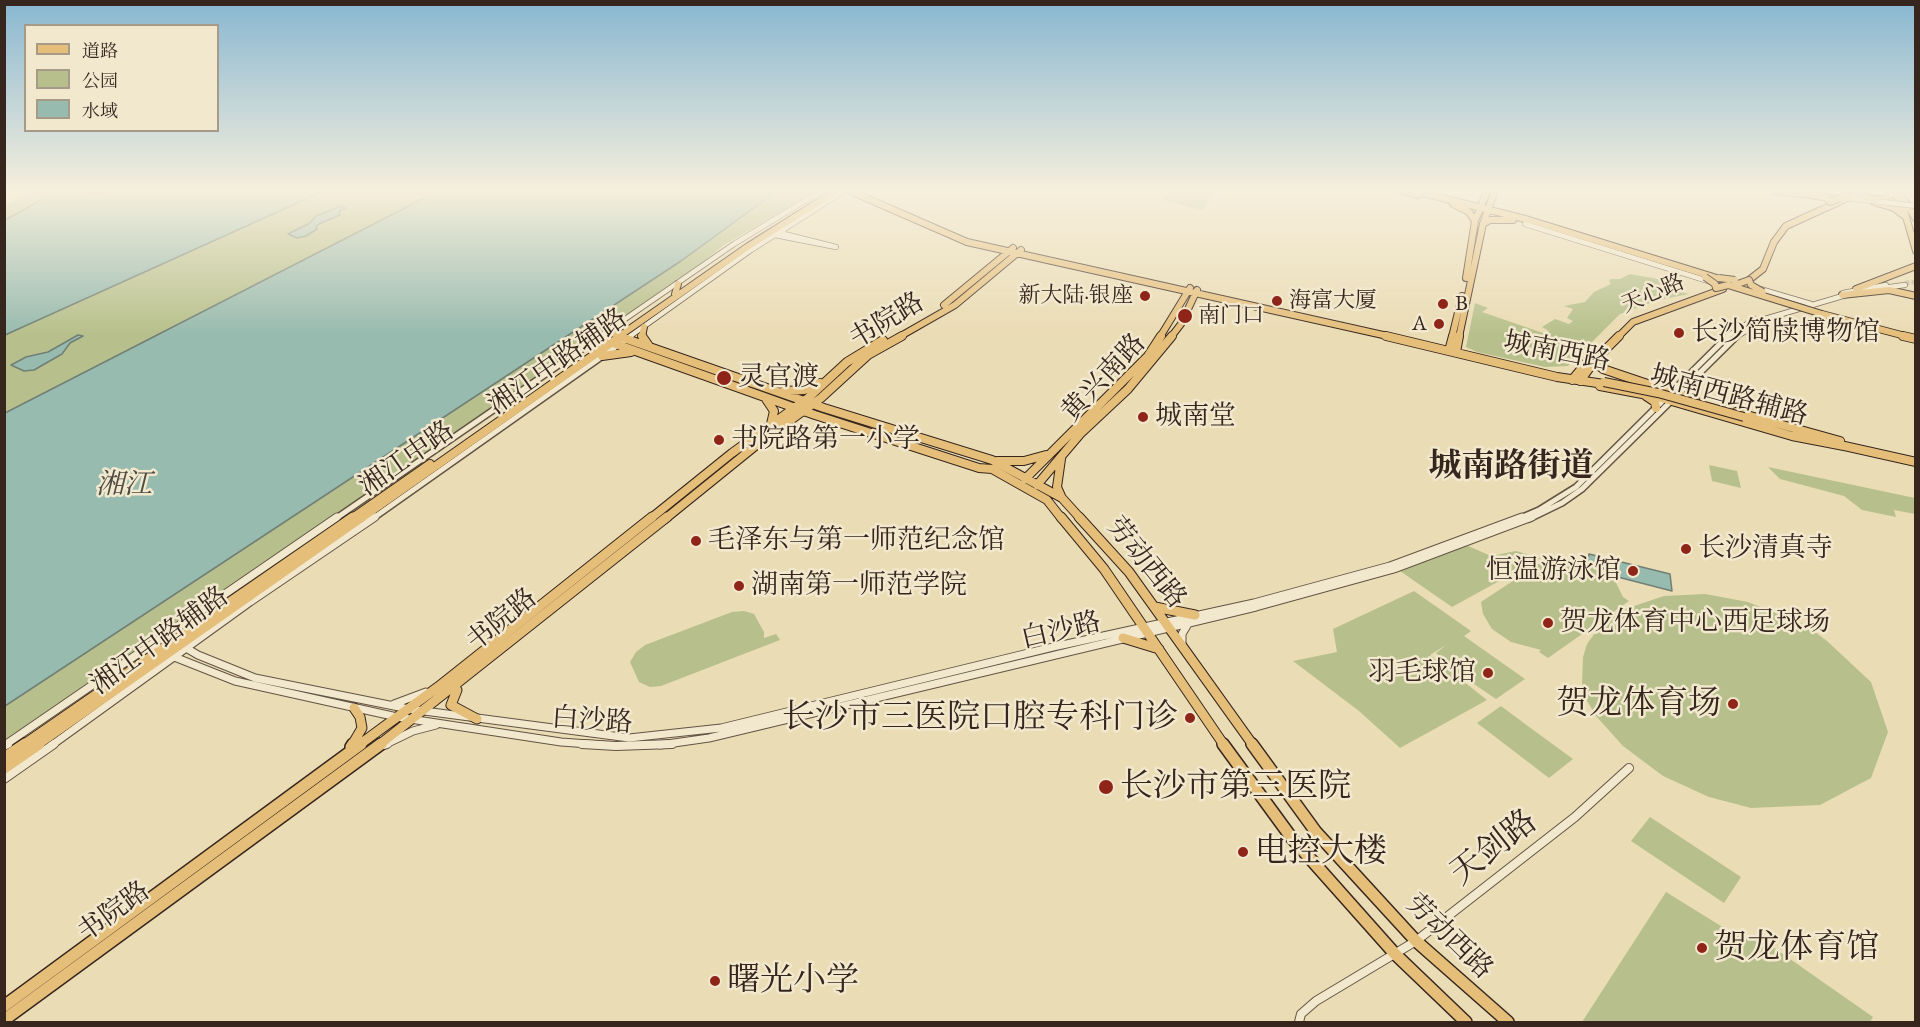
<!DOCTYPE html>
<meta charset="utf-8">
<style>
body{margin:0}
#map{position:relative;width:1920px;height:1027px;overflow:hidden;background:#eadcb4;font-family:"EB Garamond","Noto Serif SC",serif}
canvas{display:block}
.frame{position:absolute;inset:0;border:6px solid #36261e;pointer-events:none}
.legend{position:absolute;left:24px;top:24px;width:195px;height:108px;box-sizing:border-box;background:#f1e8ce;border:2px solid #a69a88;margin:0;padding:8px 10px;list-style:none;font-size:18px;color:#36261e}
.legend li{display:flex;align-items:center;gap:12px;height:30px}
.legend b{width:30px;border:2px solid #a69a88}
</style>
<div id="map">
<canvas width="1920" height="1027"></canvas>
<div class="frame"></div>
<ul class="legend">
<li><b style="height:8px;background:#e5be7a"></b>道路</li>
<li><b style="height:16px;background:#b7c08c"></b>公园</li>
<li><b style="height:16px;background:#98bbaf"></b>水域</li>
</ul>
</div>
<script>
const context = document.querySelector('canvas').getContext('2d');
context.lineJoin = 'round';
function fill(path, color) { context.fillStyle = color; context.fill(path, 'evenodd'); }
const poly = rows => new Path2D(rows.map(r => 'M' + r).join(''));
function strokePath(path, color, width, dash) { context.strokeStyle = color; context.lineWidth = width; context.lineCap = dash ? 'butt' : 'round'; context.setLineDash(dash || []); context.stroke(path); }
function label(font, color, halo, rows, align = 'center') {
  context.font = font + ' "EB Garamond","Noto Serif SC",serif'; context.lineWidth = 5; context.setLineDash([]); context.textBaseline = 'middle'; context.strokeStyle = halo; context.fillStyle = color; for (const [text, x, y, turn = 0] of rows) {
    context.save(); context.translate(x, y); context.rotate((+turn || 0) * Math.PI / 180); context.textAlign = isNaN(turn) ? turn : align; if (halo) context.strokeText(text, 0, 0); context.fillText(text, 0, 0); context.restore();
  }
}
fill(poly([
 [34,191,51,191,35,203,5,220,5,205],
 [324,191,438,191,5,413,4,335],
 [777,191,817,191,724,245,689,274,5,742,4,706,681,261],
 [1171,191,1218,191,1202,210,1162,200],
 [1630,274,1663,280,1679,287,1677,288,1681,292,1689,294,1659,300,1620,314,1568,366,1545,367,1477,352,1466,347,1475,303,1488,308,1482,312,1546,334,1549,331,1542,327,1555,319,1569,324,1573,321,1567,318,1573,309,1564,306,1585,302,1594,292,1611,284,1609,281,1611,279,1620,279],
 [1709,465,1737,471,1741,488,1712,481],
 [1768,467,1915,498,1915,514,1894,510,1896,517,1862,510,1844,496,1780,479],
 [1466,545,1491,556,1516,551,1541,558,1452,607,1400,571],
 [1564,558,1586,563,1607,574,1615,581,1623,597,1629,601,1548,658,1539,652,1541,650,1511,642,1492,629,1483,614,1481,602,1543,561],
 [1414,591,1471,631,1464,636,1525,679,1496,699,1449,667,1436,653,1446,645,1430,655,1487,700,1400,748,1359,711,1293,661,1337,652,1333,629],
 [1705,594,1748,602,1806,625,1827,641,1871,682,1888,732,1871,778,1820,805,1751,808,1709,797,1663,776,1623,746,1596,716,1586,699,1582,684,1583,657,1587,644,1603,622,1622,610,1664,596],
 [744,611,754,614,764,632,764,638,776,634,780,640,661,686,650,687,639,682,630,662,636,652,645,645,732,612],
 [1501,706,1536,732,1573,759,1549,778,1477,723],
 [1650,817,1741,877,1724,903,1631,841],
 [1666,892,1737,936,1760,938,1873,1017,1870,1022,1582,1022]
]), '#b7c08c');
const water = poly([
 [51,191,80,193,324,191,5,335,5,220,36,203,51,191],
 [438,191,777,191,681,261,5,706,5,413,438,191],
 [341,206,346,208,339,211,340,215,319,224,316,226,317,229,306,236,297,238,288,234,310,223,316,216,341,206],
 [78,335,83,336,70,343,62,354,34,370,24,371,11,365,26,357,48,352,78,335],
 [1589,554,1670,574,1672,591,1614,576,1613,573,1588,561,1589,554]
]);
fill(water, '#98bbaf');
strokePath(water, '#717f75', 1.5);
strokePath(poly([
 [1905,283,1916,282]
]), '#c6b896', 4.5, [4.5, 2]);
const minorFar3 = poly([
 [1905,191,1916,205],
 [1525,224,1711,282],
 [775,235,836,247,784,234,783,230],
 [1882,288,1905,285],
 [1760,289,1811,304],
 [1843,293,1886,285],
 [599,337,734,244,821,191],
 [629,337,751,250,844,191],
 [1726,337,1755,319],
 [1736,337,1765,319,1846,295]
]);
const minorFar2 = poly([
 [335,519,601,336],
 [372,519,631,336],
 [1518,519,1539,510,1576,487,1728,336],
 [1529,519,1562,503,1582,489,1737,336]
]);
const minorFar1 = poly([
 [161,639,174,641,198,655,255,678,409,709,629,738,721,728,1053,647,1254,603,1390,566,1522,517],
 [1182,644,1182,634,1188,624],
 [149,647,235,681,397,717,561,742,603,745],
 [394,704,426,692],
 [5,745,337,517],
 [52,745,250,602,375,517],
 [384,745,413,731,436,725],
 [660,745,709,738,1256,607,1394,569,1532,517]
]);
const minor = poly([
 [582,744,616,746,672,744],
 [384,745,387,744],
 [4,746,8,744],
 [4,779,54,744],
 [1299,1022,1301,1014,1316,1001,1416,941,1575,817,1629,768]
]);
const majorFar3 = poly([
 [850,191,967,242,1392,337],
 [1402,191,1419,195],
 [1415,191,1529,220,1759,291],
 [1775,191,1843,199],
 [1893,191,1904,210,1916,251],
 [1899,191,1916,219],
 [1846,196,1882,199,1894,193],
 [1874,202,1894,208,1906,217],
 [1453,204,1469,212,1475,221],
 [1483,224,1490,220,1513,220],
 [1466,278,1475,221,1487,191],
 [1749,280,1763,269,1774,242,1786,226,1843,200],
 [1856,289,1916,266],
 [675,294,678,284],
 [1842,295,1889,290,1916,296],
 [944,305,1013,248],
 [1822,314,1909,337],
 [608,332,623,337],
 [618,337,747,247,836,191],
 [642,337,644,327],
 [899,337,955,305,1021,250],
 [1160,337,1190,288],
 [1171,337,1181,324,1197,290],
 [1452,337,1462,296],
 [1459,337,1483,224,1495,191],
 [1618,337,1633,322,1723,289]
]);
const majorFar2 = poly([
 [618,336,824,408,992,460,1062,498,1081,519],
 [642,336,649,346],
 [1386,336,1557,377,1604,384],
 [1903,336,1916,339],
 [599,338,815,415,979,468,992,469,1047,500,1062,519],
 [1449,351,1453,336],
 [1456,352,1459,336],
 [602,356,631,352],
 [1596,359,1596,363,1603,369,1695,400],
 [1572,380,1592,356],
 [1580,381,1596,359,1619,336],
 [1600,386,1658,397,1792,436,1844,446],
 [784,391,804,390,820,383],
 [1646,396,1655,402,1656,408],
 [766,399,774,411,771,424],
 [1736,412,1840,441],
 [1840,445,1916,462],
 [1061,459,1057,487,1061,496],
 [997,461,1024,461,1046,455],
 [1025,479,1148,356,1161,336],
 [1037,485,1081,433,1128,389,1172,336],
 [351,519,430,464],
 [360,519,621,336],
 [650,519,732,453,808,398,847,362,883,340],
 [665,519,759,443,821,398,868,355,902,336]
]);
const majorFar1 = poly([
 [1061,517,1104,569,1224,745],
 [1079,517,1129,572,1253,745],
 [1155,607,1195,615],
 [1123,638,1159,649],
 [457,690,451,705,477,719],
 [23,745,353,517],
 [37,745,362,517],
 [352,745,362,728,360,717,354,708],
 [359,745,438,687,652,517],
 [379,745,667,517]
]);
const major = poly([
 [1223,744,1291,837,1395,954,1466,1022],
 [1252,744,1316,832,1416,941,1508,1022],
 [351,747,353,744],
 [4,758,25,744],
 [4,768,39,744],
 [4,1006,361,744],
 [4,1020,381,744]
]);
strokePath(minorFar3, '#635444', 6);
strokePath(minorFar2, '#635444', 8);
strokePath(minorFar1, '#635444', 9);
strokePath(minor, '#635444', 10);
strokePath(majorFar3, '#36261e', 8);
strokePath(majorFar2, '#36261e', 10);
strokePath(majorFar1, '#36261e', 11);
strokePath(major, '#36261e', 14);
strokePath(minorFar3, '#f1e8ce', 4.5);
strokePath(minorFar2, '#f1e8ce', 5);
strokePath(minorFar1, '#f1e8ce', 7);
strokePath(minor, '#f1e8ce', 8);
strokePath(majorFar3, '#e5be7a', 6);
strokePath(majorFar2, '#e5be7a', 8);
strokePath(majorFar1, '#e5be7a', 9);
strokePath(major, '#e5be7a', 11);
const minorBridge = poly([
 [1847,198,1916,206]
]);
const majorBridgeFar1 = poly([
 [1816,195,1827,198,1830,202,1848,195],
 [1843,200,1860,192,1864,197,1877,200],
 [1705,277,1715,284,1716,288,1728,285,1822,314],
 [1719,278,1735,280],
 [1732,286,1749,280,1751,285,1763,292]
]);
const majorBridge = poly([
 [1604,382,1658,393,1744,417]
]);
strokePath(minorBridge, '#635444', 6, []);
strokePath(majorBridgeFar1, '#36261e', 8, []);
strokePath(majorBridge, '#36261e', 10, []);
strokePath(minorBridge, '#f1e8ce', 4.5);
strokePath(majorBridgeFar1, '#e5be7a', 6);
strokePath(majorBridge, '#e5be7a', 8);
const sky = context.createLinearGradient(0, 0, 0, 335);
sky.addColorStop(0, '#88b7d1');
sky.addColorStop(0.57, '#f6efdd');
sky.addColorStop(1, '#f6efdd00');
context.fillStyle = sky;
context.fillRect(0, 0, 1920, 335);
for (const [x, y, r, color] of [
 [1145,296,6,"#8f2418"],
 [1277,301,6,"#8f2418"],
 [1443,304,6,"#8f2418"],
 [1185,316,8,"#8f2418"],
 [1439,324,6,"#8f2418"],
 [1679,333,6,"#8f2418"],
 [724,378,8,"#8f2418"],
 [1143,417,6,"#8f2418"],
 [719,440,6,"#8f2418"],
 [696,541,6,"#8f2418"],
 [1686,549,6,"#8f2418"],
 [1633,571,6,"#8f2418"],
 [739,586,6,"#8f2418"],
 [1548,623,6,"#8f2418"],
 [1488,673,6,"#8f2418"],
 [1733,704,6,"#8f2418"],
 [1190,718,6,"#8f2418"],
 [1106,787,8,"#8f2418"],
 [1243,852,6,"#8f2418"],
 [1702,948,6,"#8f2418"],
 [715,981,6,"#8f2418"]
]) { const dot = new Path2D(); dot.arc(x, y, r, 0, 2 * Math.PI); context.fillStyle = color; context.fill(dot); strokePath(dot, '#f1e8ce', 2); }
label('22px', '#36261e', '#f1e8ce', [
 ["天心路",1653,294,-23]
]);
label('22px', '#36261e', '#f1e8ce', [
 ["新大陆·银座",1133,296,"right"],
 ["海富大厦",1289,301],
 ["B",1455,304],
 ["南门口",1198,316],
 ["A",1427,324,"right"]
], 'left');
label('27px', '#36261e', '#f1e8ce', [
 ["书院路",887,321,-31],
 ["城南西路",1557,352,11],
 ["湘江中路辅路",558,362,-35],
 ["黄兴南路",1104,378,-47],
 ["城南西路辅路",1729,396,15],
 ["湘江中路",407,459,-35],
 ["劳动西路",1146,563,51],
 ["书院路",502,620,-39],
 ["白沙路",1061,631,-13],
 ["湘江中路辅路",160,641,-36],
 ["白沙路",592,721,4],
 ["书院路",114,912,-36],
 ["劳动西路",1449,937,44]
]);
label('27px', '#36261e', '#f1e8ce', [
 ["长沙简牍博物馆",1691,333],
 ["灵官渡",738,378],
 ["城南堂",1155,417],
 ["书院路第一小学",731,440],
 ["毛泽东与第一师范纪念馆",708,541],
 ["长沙清真寺",1698,549],
 ["恒温游泳馆",1621,571,"right"],
 ["湖南第一师范学院",751,586],
 ["贺龙体育中心西足球场",1560,623],
 ["羽毛球馆",1476,673,"right"]
], 'left');
label('italic 28px', '#4e4b42', '#f1e8ce', [
 ["湘江",124,485]
]);
label('bold 33px', '#36261e', '#f1e8ce', [
 ["城南路街道",1511,467]
]);
label('33px', '#36261e', '#f1e8ce', [
 ["贺龙体育场",1721,704,"right"],
 ["长沙市三医院口腔专科门诊",1178,718,"right"],
 ["长沙市第三医院",1120,787],
 ["电控大楼",1255,852],
 ["贺龙体育馆",1714,948],
 ["曙光小学",727,981]
], 'left');
label('33px', '#36261e', '#f1e8ce', [
 ["天剑路",1494,848,-38]
]);
</script>
